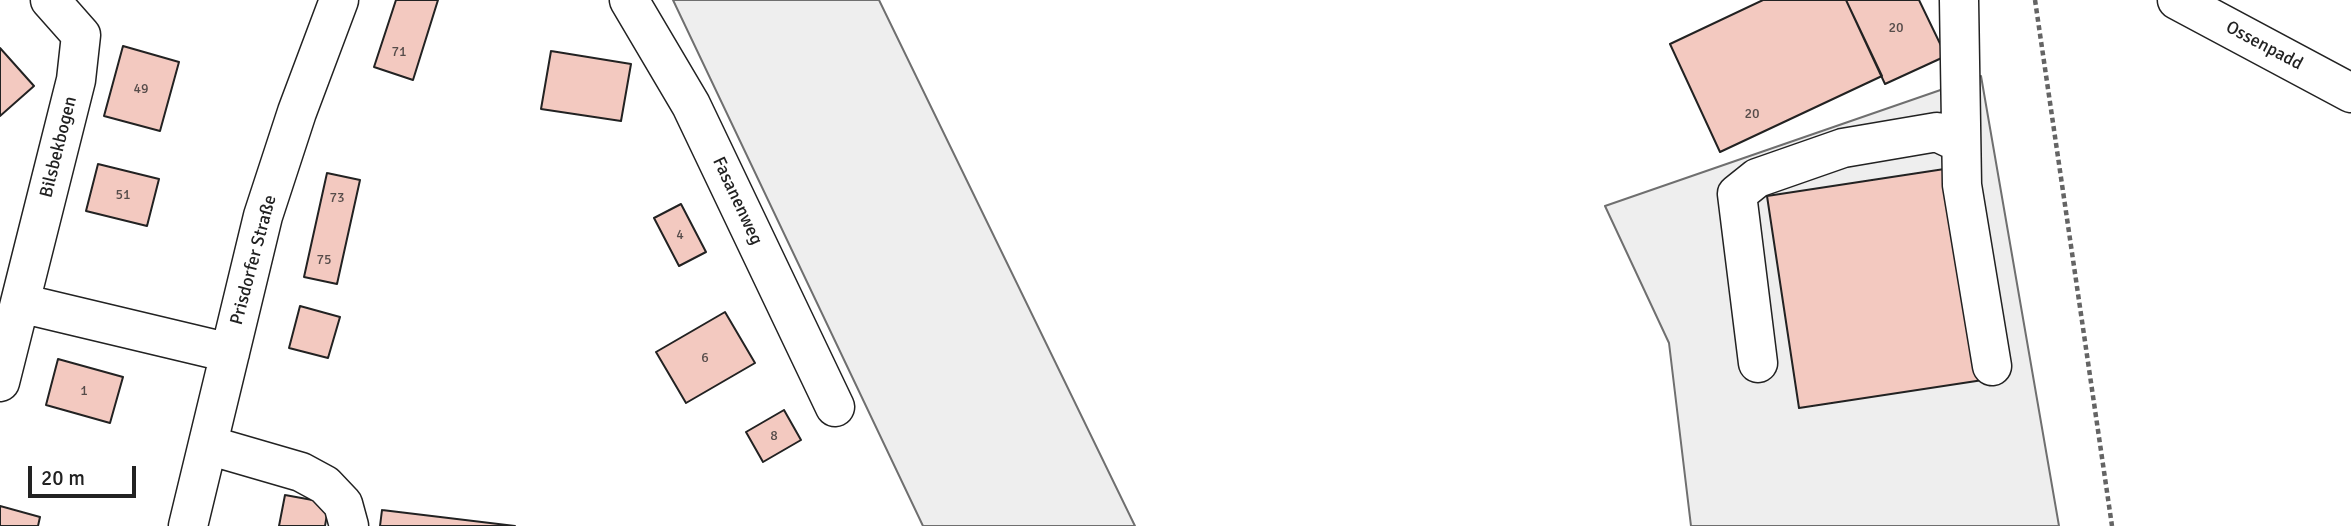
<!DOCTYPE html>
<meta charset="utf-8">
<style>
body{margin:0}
#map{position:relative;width:2351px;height:526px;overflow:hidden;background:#fff;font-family:Signika,sans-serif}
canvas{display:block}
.scale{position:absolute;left:28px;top:466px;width:108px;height:32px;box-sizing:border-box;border:4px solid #222;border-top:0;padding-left:9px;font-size:21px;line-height:24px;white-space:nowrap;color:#222;-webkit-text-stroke:5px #fff;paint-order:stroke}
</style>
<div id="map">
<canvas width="2351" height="526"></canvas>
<div class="scale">20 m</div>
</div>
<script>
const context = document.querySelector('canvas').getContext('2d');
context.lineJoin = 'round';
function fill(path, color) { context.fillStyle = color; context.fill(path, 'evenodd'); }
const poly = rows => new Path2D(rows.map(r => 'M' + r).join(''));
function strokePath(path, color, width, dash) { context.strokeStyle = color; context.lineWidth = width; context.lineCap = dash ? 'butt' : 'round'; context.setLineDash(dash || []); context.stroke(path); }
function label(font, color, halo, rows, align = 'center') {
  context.font = font + ' Signika,sans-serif'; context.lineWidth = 5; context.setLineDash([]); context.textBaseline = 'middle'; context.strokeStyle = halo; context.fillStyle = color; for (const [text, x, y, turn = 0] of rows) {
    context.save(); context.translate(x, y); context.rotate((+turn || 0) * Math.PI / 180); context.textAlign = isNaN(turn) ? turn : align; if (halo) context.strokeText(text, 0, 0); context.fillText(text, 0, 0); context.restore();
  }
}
const green = poly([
 [673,0,879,0,1135,526,923,526,673,0],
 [1981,76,2059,526,1691,526,1669,343,1605,206,1981,76]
]);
fill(green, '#eee');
strokePath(green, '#6f6f6f', 2);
const building = poly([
 [396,0,438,0,413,80,374,67,396,0],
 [1763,0,1846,0,1882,76,1720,152,1670,44,1763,0],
 [1846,0,1919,0,1946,56,1885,84,1846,0],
 [123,46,179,62,160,131,104,116,123,46],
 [0,48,34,86,0,116,0,48],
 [551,51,631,64,621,121,541,109,551,51],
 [98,164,159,179,147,226,86,211,98,164],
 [1951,168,1983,380,1799,408,1767,196,1951,168],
 [327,173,360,180,337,284,304,277,327,173],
 [681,204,706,252,679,266,654,218,681,204],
 [300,306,340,317,328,358,289,348,300,306],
 [725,312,755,363,686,403,656,352,725,312],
 [58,359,123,377,110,423,46,405,58,359],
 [784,410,801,440,763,462,746,432,784,410],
 [285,495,329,503,325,526,279,526,285,495],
 [0,506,40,517,38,526,0,526,0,506],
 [382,510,515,526,380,526,382,510]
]);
fill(building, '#f3c9c0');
strokePath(building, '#222', 2);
const minor = poly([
 [629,0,691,105,835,407],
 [1959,0,1962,185,1992,366],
 [2177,0,2351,93],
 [20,303,230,353],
 [1758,363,1737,194,1757,178,1843,148,1937,132,1960,143],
 [0,382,76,80,81,35,50,0],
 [208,445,301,472,325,485,343,504,349,526],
 [188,526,263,216,297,112,339,0]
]);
strokePath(minor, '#222', 41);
strokePath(poly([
 [2035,0,2112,526]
]), '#646464', 4.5, [5, 3.5]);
strokePath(minor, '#fff', 38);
label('14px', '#564c4a', null, [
 ["20",1896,28],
 ["71",399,52],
 ["49",141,89],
 ["20",1752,114],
 ["51",123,195],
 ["73",337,198],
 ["4",680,235],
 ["75",324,260],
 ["6",705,358],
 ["1",84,391],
 ["8",774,436]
]);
label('18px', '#222', '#fff', [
 ["Ossenpadd",2264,46,28],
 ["Bilsbekbogen",59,147,-76],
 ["Fasanenweg",737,201,65],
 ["Prisdorfer Straße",254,260,-75]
]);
</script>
